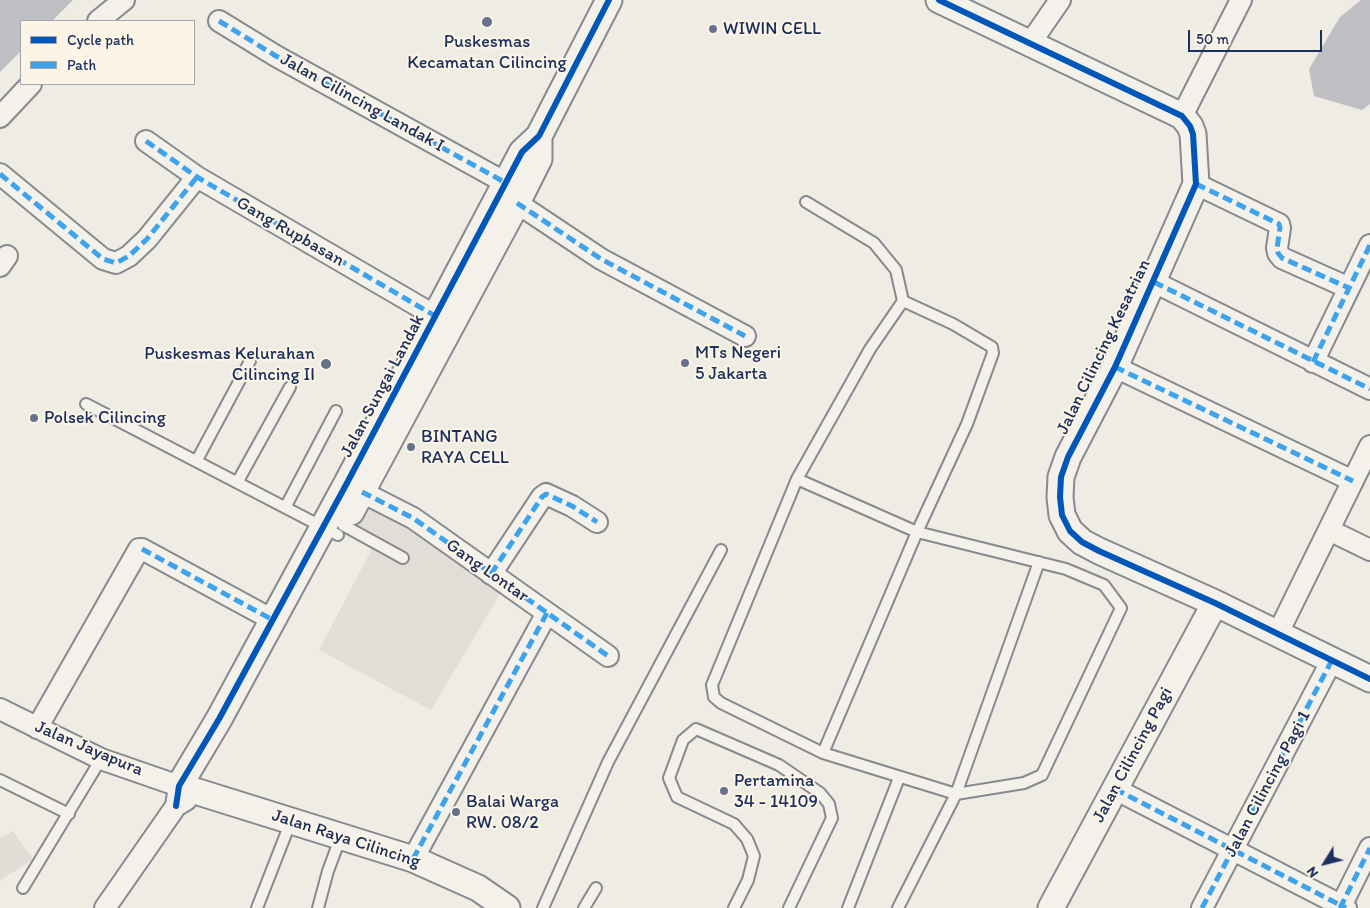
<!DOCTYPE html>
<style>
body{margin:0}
#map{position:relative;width:1370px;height:908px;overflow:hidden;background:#efece4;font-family:Itim,sans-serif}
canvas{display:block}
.legend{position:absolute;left:20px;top:20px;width:175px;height:65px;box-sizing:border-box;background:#fcf5e5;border:1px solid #a2a6af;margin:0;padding:6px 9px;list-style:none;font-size:15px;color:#1b2f5e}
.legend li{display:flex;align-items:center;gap:10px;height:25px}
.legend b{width:25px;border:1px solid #a2a6af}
.north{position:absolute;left:1300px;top:838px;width:50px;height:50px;-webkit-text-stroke:4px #fcf5e5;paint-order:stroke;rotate:234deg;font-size:14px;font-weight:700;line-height:20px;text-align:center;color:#1b2f5e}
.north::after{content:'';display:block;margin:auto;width:18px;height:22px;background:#1b2f5e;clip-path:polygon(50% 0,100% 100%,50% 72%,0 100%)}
.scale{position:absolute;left:1188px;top:30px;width:134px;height:22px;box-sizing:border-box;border:2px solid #1b2f5e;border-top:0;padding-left:6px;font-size:15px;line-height:18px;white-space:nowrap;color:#1b2f5e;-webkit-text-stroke:4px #fcf5e5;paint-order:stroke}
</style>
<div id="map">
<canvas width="1370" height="908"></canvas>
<ul class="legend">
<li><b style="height:6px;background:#0057b8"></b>Cycle path</li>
<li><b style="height:6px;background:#3da3ed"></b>Path</li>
</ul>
<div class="north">N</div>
<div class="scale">50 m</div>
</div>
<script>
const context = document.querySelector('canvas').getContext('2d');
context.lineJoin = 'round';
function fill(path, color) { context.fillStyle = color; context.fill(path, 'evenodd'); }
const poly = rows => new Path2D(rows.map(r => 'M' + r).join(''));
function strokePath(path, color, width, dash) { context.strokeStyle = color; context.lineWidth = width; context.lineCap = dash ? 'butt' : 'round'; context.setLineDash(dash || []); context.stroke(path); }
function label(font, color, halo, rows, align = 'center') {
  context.font = font + ' Itim,sans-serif'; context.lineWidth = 4; context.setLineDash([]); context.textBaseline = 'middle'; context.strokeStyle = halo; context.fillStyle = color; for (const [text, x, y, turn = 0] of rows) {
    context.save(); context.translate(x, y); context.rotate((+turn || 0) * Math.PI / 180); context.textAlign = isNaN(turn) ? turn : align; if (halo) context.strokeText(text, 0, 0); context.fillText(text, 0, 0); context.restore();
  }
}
fill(poly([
 [364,496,504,587,431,710,319,650,375,543,347,526]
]), '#e0ded7');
fill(poly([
 [13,831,33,859,0,881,0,838]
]), '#e0ddd7');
fill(poly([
 [0,0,73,0,52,21,21,21,21,51,0,72],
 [1361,0,1370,0,1370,104,1362,110,1314,96,1309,69,1340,17]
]), '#bebfc2');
const service = poly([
 [806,202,874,243,896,270,903,301],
 [86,404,338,535],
 [197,460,250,361],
 [797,479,917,532,1066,569,1104,585,1121,608,1042,775,1024,783,956,794,823,753,721,703,714,697,712,685,797,479,870,349,903,301,953,324,992,347,993,353,967,424,917,532,823,753],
 [238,481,290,387],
 [286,506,336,411],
 [343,525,403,558],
 [0,780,69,814],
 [23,888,101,759],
 [257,908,291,821],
 [318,908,328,871,341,836],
 [543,908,608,762,721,550],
 [584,908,596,888],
 [734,908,748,880,754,856,747,839,734,824,677,797,669,778,683,740,696,729,779,765,820,793,829,804,832,818,789,908],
 [848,908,899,778],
 [898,908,956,794,1039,562]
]);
const minor = poly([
 [98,21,124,0],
 [219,21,276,56,506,183],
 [1029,45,1060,0],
 [1182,116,1241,0],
 [0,117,31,84],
 [146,141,197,177,437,317],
 [0,174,103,259,116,263,129,256,147,239,197,177],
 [1196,184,1279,224,1280,228,1277,248,1278,253,1282,258,1349,288],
 [517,203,601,259,745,336],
 [0,266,7,256],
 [1154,282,1370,389],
 [1313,362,1370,245],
 [1115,367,1353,481],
 [362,492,413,518,608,656],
 [1329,530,1370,550],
 [491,574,542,497,546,494,572,506,597,522],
 [1278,633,1370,446],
 [0,709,101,759,179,786,176,806],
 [37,728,139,549,142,549,273,620],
 [1115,789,1346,908],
 [413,859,547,613],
 [105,908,176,806,186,800],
 [1202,908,1332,660],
 [1340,908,1370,848]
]);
const tertiary = poly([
 [939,0,1182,116,1190,126,1193,134,1196,184,1115,367,1068,457,1061,477,1060,497,1062,515,1070,531,1082,542,1099,551,1215,603,1370,679],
 [351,512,517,203,539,159,539,136],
 [507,908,478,888,413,859,179,786,219,719,347,483,522,152,539,136,609,0],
 [1051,908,1215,603]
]);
strokePath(service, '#86898e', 14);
strokePath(minor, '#86898e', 24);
strokePath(tertiary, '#86898e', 29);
strokePath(service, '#f4f1eb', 10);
strokePath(minor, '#f4f1eb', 20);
strokePath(tertiary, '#f4f1eb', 25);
strokePath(poly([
 [219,21,276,56,506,183],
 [146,141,197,177,437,317],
 [0,174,103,259,116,263,129,256,147,239,197,177],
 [1196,184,1279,224,1280,228,1277,248,1278,253,1282,258,1349,288],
 [517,203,601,259,745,336],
 [1154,282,1370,389],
 [1313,362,1370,245],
 [1115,367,1353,481],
 [362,492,413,518,608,656],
 [142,549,273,620],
 [491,574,542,497,546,494,572,506,597,522],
 [1115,789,1346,908],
 [413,859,547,613],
 [1202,908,1332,660],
 [1340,908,1370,848]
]), '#3da3ed', 5, [10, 5]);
strokePath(poly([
 [939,0,1182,116,1190,126,1193,134,1196,184,1115,367,1068,457,1061,477,1060,497,1062,515,1070,531,1082,542,1099,551,1215,603,1370,679],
 [176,806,179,786,219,719,347,483,522,152,539,136,609,0]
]), '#0057b8', 6);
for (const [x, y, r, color] of [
 [487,22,6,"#65718d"],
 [713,29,5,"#65718d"],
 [685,363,5,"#65718d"],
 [326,364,6,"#65718d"],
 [34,418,5,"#65718d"],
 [411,447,5,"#65718d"],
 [724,791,5,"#65718d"],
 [456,812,5,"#65718d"]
]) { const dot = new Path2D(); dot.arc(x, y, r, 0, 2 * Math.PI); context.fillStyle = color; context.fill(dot); strokePath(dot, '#fcf5e5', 2); }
label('18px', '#1b2f5e', '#fcf5e5', [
 ["WIWIN CELL",723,29],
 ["Puskesmas",487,42,"center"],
 ["Kecamatan Cilincing",487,63,"center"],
 ["MTs Negeri",695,353],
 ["5 Jakarta",695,374],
 ["Puskesmas Kelurahan",315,354,"right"],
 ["Cilincing II",315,375,"right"],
 ["Polsek Cilincing",44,418],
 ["BINTANG",421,437],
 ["RAYA CELL",421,458],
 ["Pertamina",734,781],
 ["34 - 14109",734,802],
 ["Balai Warga",466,802],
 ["RW. 08/2",466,823]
], 'left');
label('18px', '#1b2f5e', '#fcf5e5', [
 ["Jalan Cilincing Landak I",362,103,29],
 ["Gang Rupbasan",290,232,30],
 ["Jalan Cilincing Kesatrian",1104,347,-64],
 ["Jalan Sungai Landak",383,386,-62],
 ["Gang Lontar",487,571,35],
 ["Jalan Jayapura",89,749,23],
 ["Jalan Cilincing Pagi",1133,755,-62],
 ["Jalan Cilincing Pagi 1",1268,784,-62],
 ["Jalan Raya Cilincing",346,839,18]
]);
</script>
